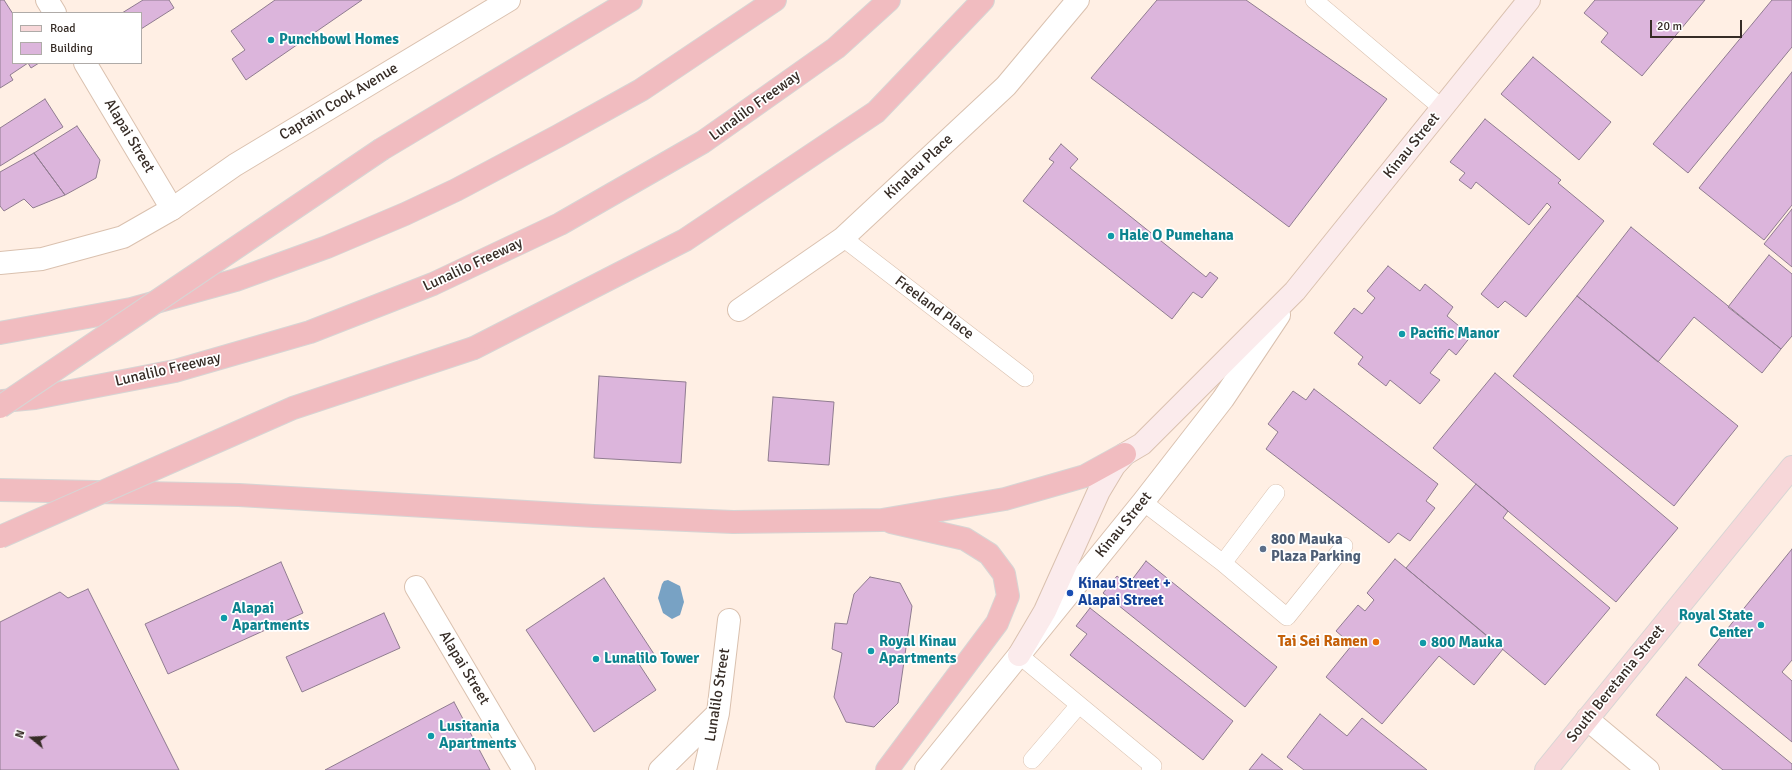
<!DOCTYPE html>
<style>
body{margin:0}
#map{position:relative;width:1792px;height:770px;overflow:hidden;background:#ffefe4;font-family:Signika,sans-serif}
canvas{display:block}
.legend{position:absolute;left:12px;top:12px;width:130px;height:52px;box-sizing:border-box;background:#fff;border:1px solid #afaba8;margin:0;padding:5px 7px;list-style:none;font-size:12px;color:#362c26}
.legend li{display:flex;align-items:center;gap:8px;height:20px}
.legend b{width:20px;border:1px solid #afaba8}
.north{position:absolute;left:12px;top:718px;width:40px;height:40px;-webkit-text-stroke:3px #fff;paint-order:stroke;rotate:288deg;font-size:11px;font-weight:700;line-height:16px;text-align:center;color:#362c26}
.north::after{content:'';display:block;margin:auto;width:14px;height:18px;background:#362c26;clip-path:polygon(50% 0,100% 100%,50% 72%,0 100%)}
.scale{position:absolute;left:1650px;top:20px;width:92px;height:18px;box-sizing:border-box;border:2px solid #362c26;border-top:0;padding-left:5px;font-size:12px;line-height:14px;white-space:nowrap;color:#362c26;-webkit-text-stroke:3px #fff;paint-order:stroke}
</style>
<div id="map">
<canvas width="1792" height="770"></canvas>
<ul class="legend">
<li><b style="height:5px;background:#f7d7d9"></b>Road</li>
<li><b style="height:11px;background:#dcb5dc"></b>Building</li>
</ul>
<div class="north">N</div>
<div class="scale">20 m</div>
</div>
<script>
const context = document.querySelector('canvas').getContext('2d');
context.lineJoin = 'round';
function fill(path, color) { context.fillStyle = color; context.fill(path, 'evenodd'); }
const poly = rows => new Path2D(rows.map(r => 'M' + r).join(''));
function strokePath(path, color, width, dash) { context.strokeStyle = color; context.lineWidth = width; context.lineCap = dash ? 'butt' : 'round'; context.setLineDash(dash || []); context.stroke(path); }
function label(font, color, halo, rows, align = 'center') {
  context.font = font + ' Signika,sans-serif'; context.lineWidth = 3.5; context.setLineDash([]); context.textBaseline = 'middle'; context.strokeStyle = halo; context.fillStyle = color; for (const [text, x, y, turn = 0] of rows) {
    context.save(); context.translate(x, y); context.rotate((+turn || 0) * Math.PI / 180); context.textAlign = isNaN(turn) ? turn : align; if (halo) context.strokeText(text, 0, 0); context.fillText(text, 0, 0); context.restore();
  }
}
fill(poly([
 [668,580,680,586,684,602,680,615,672,619,663,613,658,598,662,584,664,581]
]), '#78a2c4');
const building = poly([
 [0,0,4,0,13,14,13,63,28,63,10,75,13,80,0,88,0,0],
 [143,0,169,0,174,8,141,29,141,13,122,13,143,0],
 [275,0,362,0,246,80,232,59,245,50,231,31,275,0],
 [1157,0,1246,0,1387,99,1289,227,1091,78,1157,0],
 [1595,0,1705,0,1642,76,1601,42,1608,33,1584,13,1595,0],
 [1772,0,1792,0,1792,47,1688,173,1653,144,1772,0],
 [1533,57,1611,122,1579,160,1501,94,1533,57],
 [28,63,39,63,31,68,28,63],
 [1792,72,1792,205,1764,240,1699,188,1792,72],
 [45,99,63,127,0,166,0,128,45,99],
 [1485,119,1561,180,1558,183,1604,221,1526,317,1505,301,1498,308,1481,294,1551,207,1547,203,1529,225,1476,182,1471,189,1459,180,1465,173,1450,162,1485,119],
 [77,126,100,160,96,178,65,195,34,153,77,126],
 [1061,144,1078,159,1070,168,1206,277,1210,272,1218,278,1202,298,1193,292,1172,319,1023,201,1054,162,1049,159,1061,144],
 [34,153,65,195,33,208,24,199,4,211,0,206,0,172,34,153],
 [1792,209,1792,267,1764,244,1792,209],
 [1631,227,1781,349,1762,373,1694,317,1658,362,1577,296,1631,227],
 [1769,255,1792,274,1792,336,1781,349,1728,307,1769,255],
 [1388,266,1420,291,1425,284,1453,307,1447,316,1471,336,1456,355,1449,349,1430,373,1440,380,1420,404,1390,380,1386,386,1358,364,1363,357,1334,333,1354,308,1362,314,1375,298,1367,291,1388,266],
 [1577,296,1738,426,1674,506,1513,376,1577,296],
 [1495,373,1678,528,1616,602,1433,448,1495,373],
 [599,376,686,382,681,463,594,458,599,376],
 [1314,389,1438,484,1426,501,1435,508,1410,541,1398,533,1389,543,1266,449,1278,432,1268,424,1293,391,1306,400,1314,389],
 [773,397,834,402,829,465,768,461,773,397],
 [1476,484,1508,511,1503,518,1610,608,1545,685,1406,568,1476,484],
 [1792,549,1792,660,1782,672,1792,681,1792,742,1698,665,1792,549],
 [1395,559,1503,649,1474,685,1439,656,1382,724,1326,677,1352,645,1336,631,1358,605,1365,611,1374,600,1367,593,1395,559],
 [1146,561,1277,667,1245,707,1103,593,1117,576,1128,585,1146,561],
 [281,562,303,613,168,674,145,624,281,562],
 [870,577,900,583,912,606,898,703,874,727,846,722,834,697,842,653,832,649,835,623,847,624,854,594,870,577],
 [604,578,654,654,639,664,656,690,594,732,526,630,604,578],
 [88,589,179,770,0,770,0,622,60,592,68,598,88,589],
 [1090,608,1233,721,1203,760,1070,655,1087,634,1076,626,1090,608],
 [384,613,400,648,302,692,286,657,384,613],
 [1686,677,1792,764,1792,770,1723,770,1656,715,1686,677],
 [454,702,490,770,325,770,454,702],
 [1320,714,1347,736,1362,718,1427,770,1304,770,1287,757,1320,714],
 [1262,754,1283,770,1249,770,1262,754]
]);
fill(building, '#dcb5dc');
strokePath(building, '#907c90', 1);
const service = poly([
 [1314,0,1442,108],
 [843,238,1025,378],
 [1143,502,1223,563,1287,617,1344,546],
 [1223,563,1276,493],
 [1019,655,1153,766,1150,770],
 [1032,760,1079,705]
]);
const minor = poly([
 [47,0,55,13],
 [85,63,172,209],
 [739,310,843,238,1006,86,1078,0],
 [416,587,524,770],
 [1587,719,1648,770],
 [660,770,718,713],
 [705,770,718,713,729,620]
]);
const tertiary = poly([
 [0,263,42,259,123,237,172,209,235,165,509,0],
 [926,770,1143,502,1223,399,1279,315]
]);
const secondary = poly([
 [1019,655,1045,611,1099,491,1114,466,1125,454,1142,444,1295,291,1529,0]
]);
const primary = poly([
 [1546,770,1792,467]
]);
const motorway = poly([
 [382,149,631,0],
 [0,333,131,309,236,280,327,247,405,214,456,190,558,136,641,90,775,0],
 [474,348,685,240,876,112,983,0],
 [3,401,35,398,175,371,310,332,433,284,560,224,703,142,836,48,889,0],
 [0,490,239,495,594,516,733,522,882,520,1005,499,1085,476,1125,454],
 [887,770,997,623,1008,596,1004,574,989,554,965,539,891,522]
]);
strokePath(service, '#dac1af', 18);
strokePath(minor, '#dac1af', 24);
strokePath(tertiary, '#dac1af', 24);
strokePath(secondary, '#dac1af', 24);
strokePath(primary, '#d7d5d4', 24);
strokePath(motorway, '#d7d5d4', 24);
strokePath(service, '#fff', 17);
strokePath(minor, '#fff', 22);
strokePath(tertiary, '#fff', 22);
strokePath(secondary, '#fbebec', 22);
strokePath(primary, '#f7d7d9', 22);
strokePath(motorway, '#f1bcc0', 22);
const motorwayBridge = poly([
 [0,407,382,149],
 [0,537,293,408,474,348]
]);
strokePath(motorwayBridge, '#d7d5d4', 24, []);
strokePath(motorwayBridge, '#f1bcc0', 22);
for (const [x, y, r, color] of [
 [271,40,4,"#0f9aa8"],
 [1111,236,4,"#0f9aa8"],
 [1402,334,4,"#0f9aa8"],
 [1263,549,4,"#5c6f8a"],
 [1070,593,4,"#1a4fb4"],
 [224,618,4,"#0f9aa8"],
 [1761,625,4,"#0f9aa8"],
 [1376,642,4,"#e8710a"],
 [1423,643,4,"#0f9aa8"],
 [871,651,4,"#0f9aa8"],
 [596,659,4,"#0f9aa8"],
 [431,736,4,"#0f9aa8"]
]) { const dot = new Path2D(); dot.arc(x, y, r, 0, 2 * Math.PI); context.fillStyle = color; context.fill(dot); strokePath(dot, '#fff', 1.5); }
label('bold 15px', '#0d838f', '#fff', [
 ["Punchbowl Homes",279,40],
 ["Hale O Pumehana",1119,236],
 ["Pacific Manor",1410,334],
 ["Alapai",232,609],
 ["Apartments",232,626],
 ["Royal State",1753,616,"right"],
 ["Center",1753,633,"right"],
 ["Royal Kinau",879,642],
 ["Apartments",879,659],
 ["800 Mauka",1431,643],
 ["Lunalilo Tower",604,659],
 ["Lusitania",439,727],
 ["Apartments",439,744]
], 'left');
label('15px', '#362c26', '#fff', [
 ["Captain Cook Avenue",339,102,-31],
 ["Lunalilo Freeway",755,106,-36],
 ["Alapai Street",129,136,59],
 ["Kinau Street",1412,146,-51],
 ["Kinalau Place",919,167,-43],
 ["Lunalilo Freeway",473,265,-25],
 ["Freeland Place",934,308,37],
 ["Lunalilo Freeway",168,370,-13],
 ["Kinau Street",1124,525,-51],
 ["Alapai Street",464,668,59],
 ["South Beretania Street",1616,684,-51],
 ["Lunalilo Street",718,695,-81]
]);
label('bold 15px', '#4e5e75', '#fff', [
 ["800 Mauka",1271,540],
 ["Plaza Parking",1271,557]
], 'left');
label('bold 15px', '#164399', '#fff', [
 ["Kinau Street +",1078,584],
 ["Alapai Street",1078,601]
], 'left');
label('bold 15px', '#c56008', '#fff', [
 ["Tai Sei Ramen",1368,642]
], 'right');
</script>
